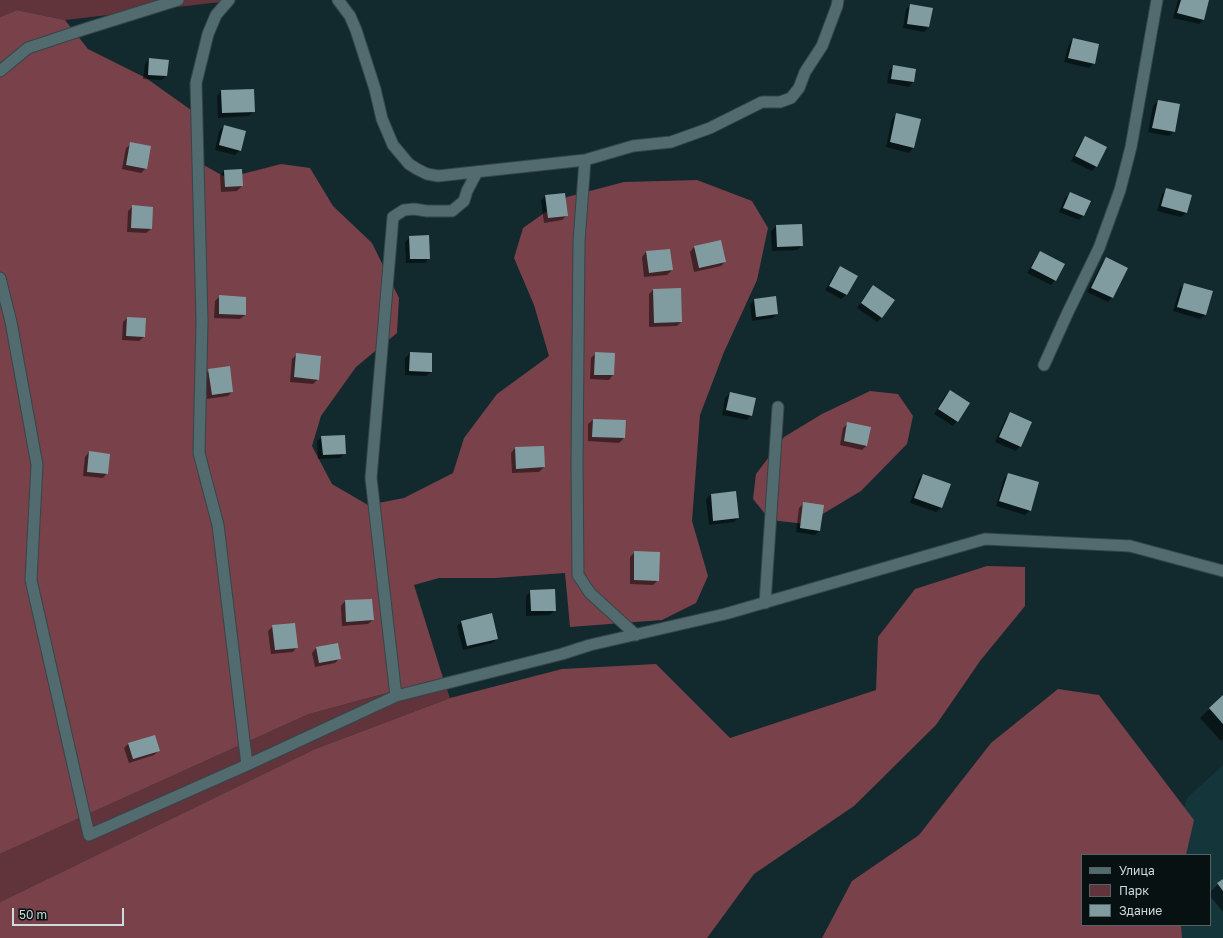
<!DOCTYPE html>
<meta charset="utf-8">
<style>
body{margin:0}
#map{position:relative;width:1223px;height:938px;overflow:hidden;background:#122a2e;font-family:"Golos Text",sans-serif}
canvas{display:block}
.legend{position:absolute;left:1081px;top:854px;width:130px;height:72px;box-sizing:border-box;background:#071112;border:1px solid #566264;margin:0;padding:5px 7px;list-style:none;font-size:12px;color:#cddbde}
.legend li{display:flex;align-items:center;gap:8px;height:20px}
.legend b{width:20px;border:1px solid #566264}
.scale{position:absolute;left:12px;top:908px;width:112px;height:18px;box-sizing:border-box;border:2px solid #cddbde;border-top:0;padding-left:5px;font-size:12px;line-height:14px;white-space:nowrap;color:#cddbde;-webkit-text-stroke:3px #071112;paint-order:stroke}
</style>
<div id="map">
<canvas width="1223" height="938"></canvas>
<ul class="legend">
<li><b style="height:5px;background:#526b6f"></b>Улица</li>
<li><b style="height:11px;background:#61333a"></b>Парк</li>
<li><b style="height:11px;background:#819ca0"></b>Здание</li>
</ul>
<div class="scale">50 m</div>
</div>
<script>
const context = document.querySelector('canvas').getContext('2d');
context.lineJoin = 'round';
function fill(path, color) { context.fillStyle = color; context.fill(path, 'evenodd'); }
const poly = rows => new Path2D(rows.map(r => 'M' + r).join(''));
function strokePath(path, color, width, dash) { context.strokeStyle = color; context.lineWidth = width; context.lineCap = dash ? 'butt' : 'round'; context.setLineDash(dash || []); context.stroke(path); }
fill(poly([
 [1223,765,1223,938,1145,938,1149,925,1210,925,1210,855,1170,855,1187,798]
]), '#14363b');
fill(poly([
 [0,0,238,0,65,20,17,10,0,17],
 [443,678,450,698,315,749,0,902,0,854,309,714]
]), '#61333a');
fill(poly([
 [17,10,65,20,88,49,146,78,191,110,191,138,200,163,227,178,281,164,310,168,333,206,372,243,399,298,397,333,356,367,321,416,312,446,332,484,368,505,404,498,453,473,464,438,497,394,549,356,534,305,514,258,523,228,567,197,624,182,697,180,752,201,768,228,757,280,724,352,700,415,692,521,708,576,696,603,662,620,570,627,565,573,495,578,439,578,414,585,443,678,309,714,0,854,0,17],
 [870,391,898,394,913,416,907,444,861,491,806,524,770,520,753,499,756,474,784,437,822,414],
 [987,566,1025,567,1025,606,980,661,936,725,854,806,754,874,707,938,0,938,0,902,315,749,450,698,562,669,656,664,730,738,876,690,878,637,915,589],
 [1058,689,1099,695,1194,820,1186,855,1082,855,1082,925,1181,925,1182,938,822,938,852,881,919,835,991,743]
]), '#79414a');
fill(poly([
 [1178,0,1204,0,1203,20,1199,24,1173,18],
 [911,5,931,8,928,27,924,32,903,28,906,9],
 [1073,39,1094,63,1089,68,1064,62,1069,44],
 [149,59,166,76,162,80,143,79,145,64],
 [893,66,915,70,913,82,909,87,887,83,889,71],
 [221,91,254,111,249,116,218,118,217,96],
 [1158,101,1174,131,1169,136,1148,132,1153,106],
 [897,115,920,120,913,148,909,153,886,147,892,119],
 [224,126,240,150,235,155,215,150,219,131],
 [1085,137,1096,166,1092,171,1071,161,1081,142],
 [131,144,146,168,141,173,122,169,126,148],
 [224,171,242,186,237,191,221,192,220,175],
 [1167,189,1191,196,1186,213,1181,217,1157,211,1162,194],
 [1070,194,1089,201,1083,216,1079,220,1059,212,1065,198],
 [545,196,567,215,562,220,544,223,541,201],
 [133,206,151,229,146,233,127,232,128,211],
 [801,225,802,245,797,250,772,251,771,231,776,226],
 [410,237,429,258,425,263,406,263,405,242],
 [694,247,725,262,721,266,694,272,690,252],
 [646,252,672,270,667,275,644,277,642,257],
 [1040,252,1055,280,1051,285,1027,273,1036,257],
 [1106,258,1127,268,1112,298,1108,302,1087,292,1102,263],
 [840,267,856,276,846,295,841,299,825,290,836,272],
 [1185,284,1212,292,1205,315,1200,319,1173,311,1180,288],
 [653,290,681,322,677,326,649,327,649,294],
 [869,291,882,317,877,322,857,308],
 [220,296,245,315,240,319,214,318,215,301],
 [775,297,777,313,773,318,752,321,750,305,754,300],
 [127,318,144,337,139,341,122,340,123,322],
 [410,353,431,372,426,376,405,375,405,358],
 [596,353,614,354,613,375,609,380,590,379,591,358],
 [297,354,318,379,313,384,290,382,292,359],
 [209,370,232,392,228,396,207,399,204,375],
 [950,391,957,421,953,426,934,414,945,396],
 [730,393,751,415,747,420,722,415,725,398],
 [1010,413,1020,446,1016,451,995,442,1006,418],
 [593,420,625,421,624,438,619,443,588,441,588,424],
 [848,423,867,445,862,450,840,445,843,428],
 [322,437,345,453,340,458,318,459,317,441],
 [515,448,544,467,539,472,512,473,511,453],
 [89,452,107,473,103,478,83,476,85,457],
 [1009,474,1030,510,1025,515,996,506,1004,478],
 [923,475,949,485,941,508,936,512,910,503,919,479],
 [736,492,738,518,734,522,709,525,706,499,711,494],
 [804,503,820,530,815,535,796,532,799,508],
 [635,552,658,580,653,585,630,584,630,557],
 [531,591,555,610,550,615,526,616,526,596],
 [345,601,373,620,368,624,342,626,341,606],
 [462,621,497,639,492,643,463,650,457,626],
 [273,626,297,647,293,652,271,654,268,631],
 [316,648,340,658,335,663,315,667,312,653],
 [1223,696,1223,739,1221,741,1200,718],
 [128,744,159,750,154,755,129,763,124,748],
 [1223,880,1223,912,1210,896,1210,892]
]), '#0007');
fill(poly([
 [1181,0,1209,0,1204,20,1177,13],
 [910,4,933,8,929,27,907,24],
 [1073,38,1099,44,1095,64,1068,58],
 [149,58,169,60,167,76,148,75],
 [893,65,916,69,914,82,891,79],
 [254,89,255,112,222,113,221,90],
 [1158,100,1180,104,1175,132,1152,128],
 [896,113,921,119,914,148,890,142],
 [224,125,246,131,241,151,219,145],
 [1085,136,1107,147,1097,167,1075,156],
 [130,142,151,146,147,169,126,165],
 [242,169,243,186,225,187,224,170],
 [1166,188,1192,195,1187,213,1161,206],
 [1070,192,1091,201,1084,216,1063,208],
 [565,193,568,216,548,218,545,195],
 [132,205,153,207,152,229,131,228],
 [802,224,803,246,777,247,776,225],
 [429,235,430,259,410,259,409,236],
 [721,240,726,262,699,268,694,246],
 [670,249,673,270,649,273,646,251],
 [1040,251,1065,264,1056,281,1031,268],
 [1106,257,1128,268,1113,298,1091,288],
 [840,266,858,276,847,295,829,286],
 [1184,283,1213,291,1206,315,1177,307],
 [873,285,895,300,882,318,861,303],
 [681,288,682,322,654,323,653,289],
 [219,295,246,297,246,315,219,314],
 [776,296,778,314,756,317,754,299],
 [127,317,146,318,145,337,126,336],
 [410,352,432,353,432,372,409,371],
 [595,352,615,353,614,375,594,375],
 [296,353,321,356,319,380,294,377],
 [230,366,233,392,212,395,208,369],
 [950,390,970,403,958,422,938,409],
 [730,392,756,398,752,416,726,410],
 [1010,412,1032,422,1021,447,999,437],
 [593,419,626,420,625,438,592,437],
 [847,422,871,427,867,446,844,441],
 [345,435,346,454,323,455,321,436],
 [544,446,545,467,516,469,515,447],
 [89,451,110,454,108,474,87,472],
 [1008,473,1039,482,1031,511,999,501],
 [923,474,951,484,942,508,914,498],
 [736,491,739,518,713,521,711,494],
 [803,502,824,505,820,531,800,528],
 [634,551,660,552,659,581,634,580],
 [555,589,556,611,531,611,530,590],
 [372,599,374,620,346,622,345,600],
 [492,613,498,639,467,646,461,621],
 [295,623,298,648,275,650,272,625],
 [338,643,341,659,319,663,316,647],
 [1223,695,1223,724,1209,708],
 [155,735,160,751,133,759,128,743],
 [1223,879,1223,891,1217,883]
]), '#819ca0');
const minor = poly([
 [229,0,216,15,208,34,196,83,202,321,199,453,218,525,247,765],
 [338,0,350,16,356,30,375,89,382,119,393,145,409,164,417,169,427,174,438,176,585,160],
 [0,71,28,48,85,29,178,0],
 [0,278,11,322,37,465,31,580,89,835,247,765,396,696,562,654,590,645,725,614,985,539,1130,546],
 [1044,365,1068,312,1099,248,1120,190,1131,147,1157,0],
 [765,603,778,407],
 [636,635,590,593,578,575,577,464,579,242,585,160,633,146,671,142,710,128,762,102,780,102,791,98,799,88,805,72,822,46,837,6,838,0],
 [396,696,371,478,393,217,404,210,414,209,427,211,452,211,464,201,467,191,477,172]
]);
const tertiary = poly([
 [1130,546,1223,571]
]);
strokePath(minor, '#35464a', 13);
strokePath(tertiary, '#35464a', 13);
strokePath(minor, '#526b6f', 11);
strokePath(tertiary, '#526b6f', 11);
</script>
